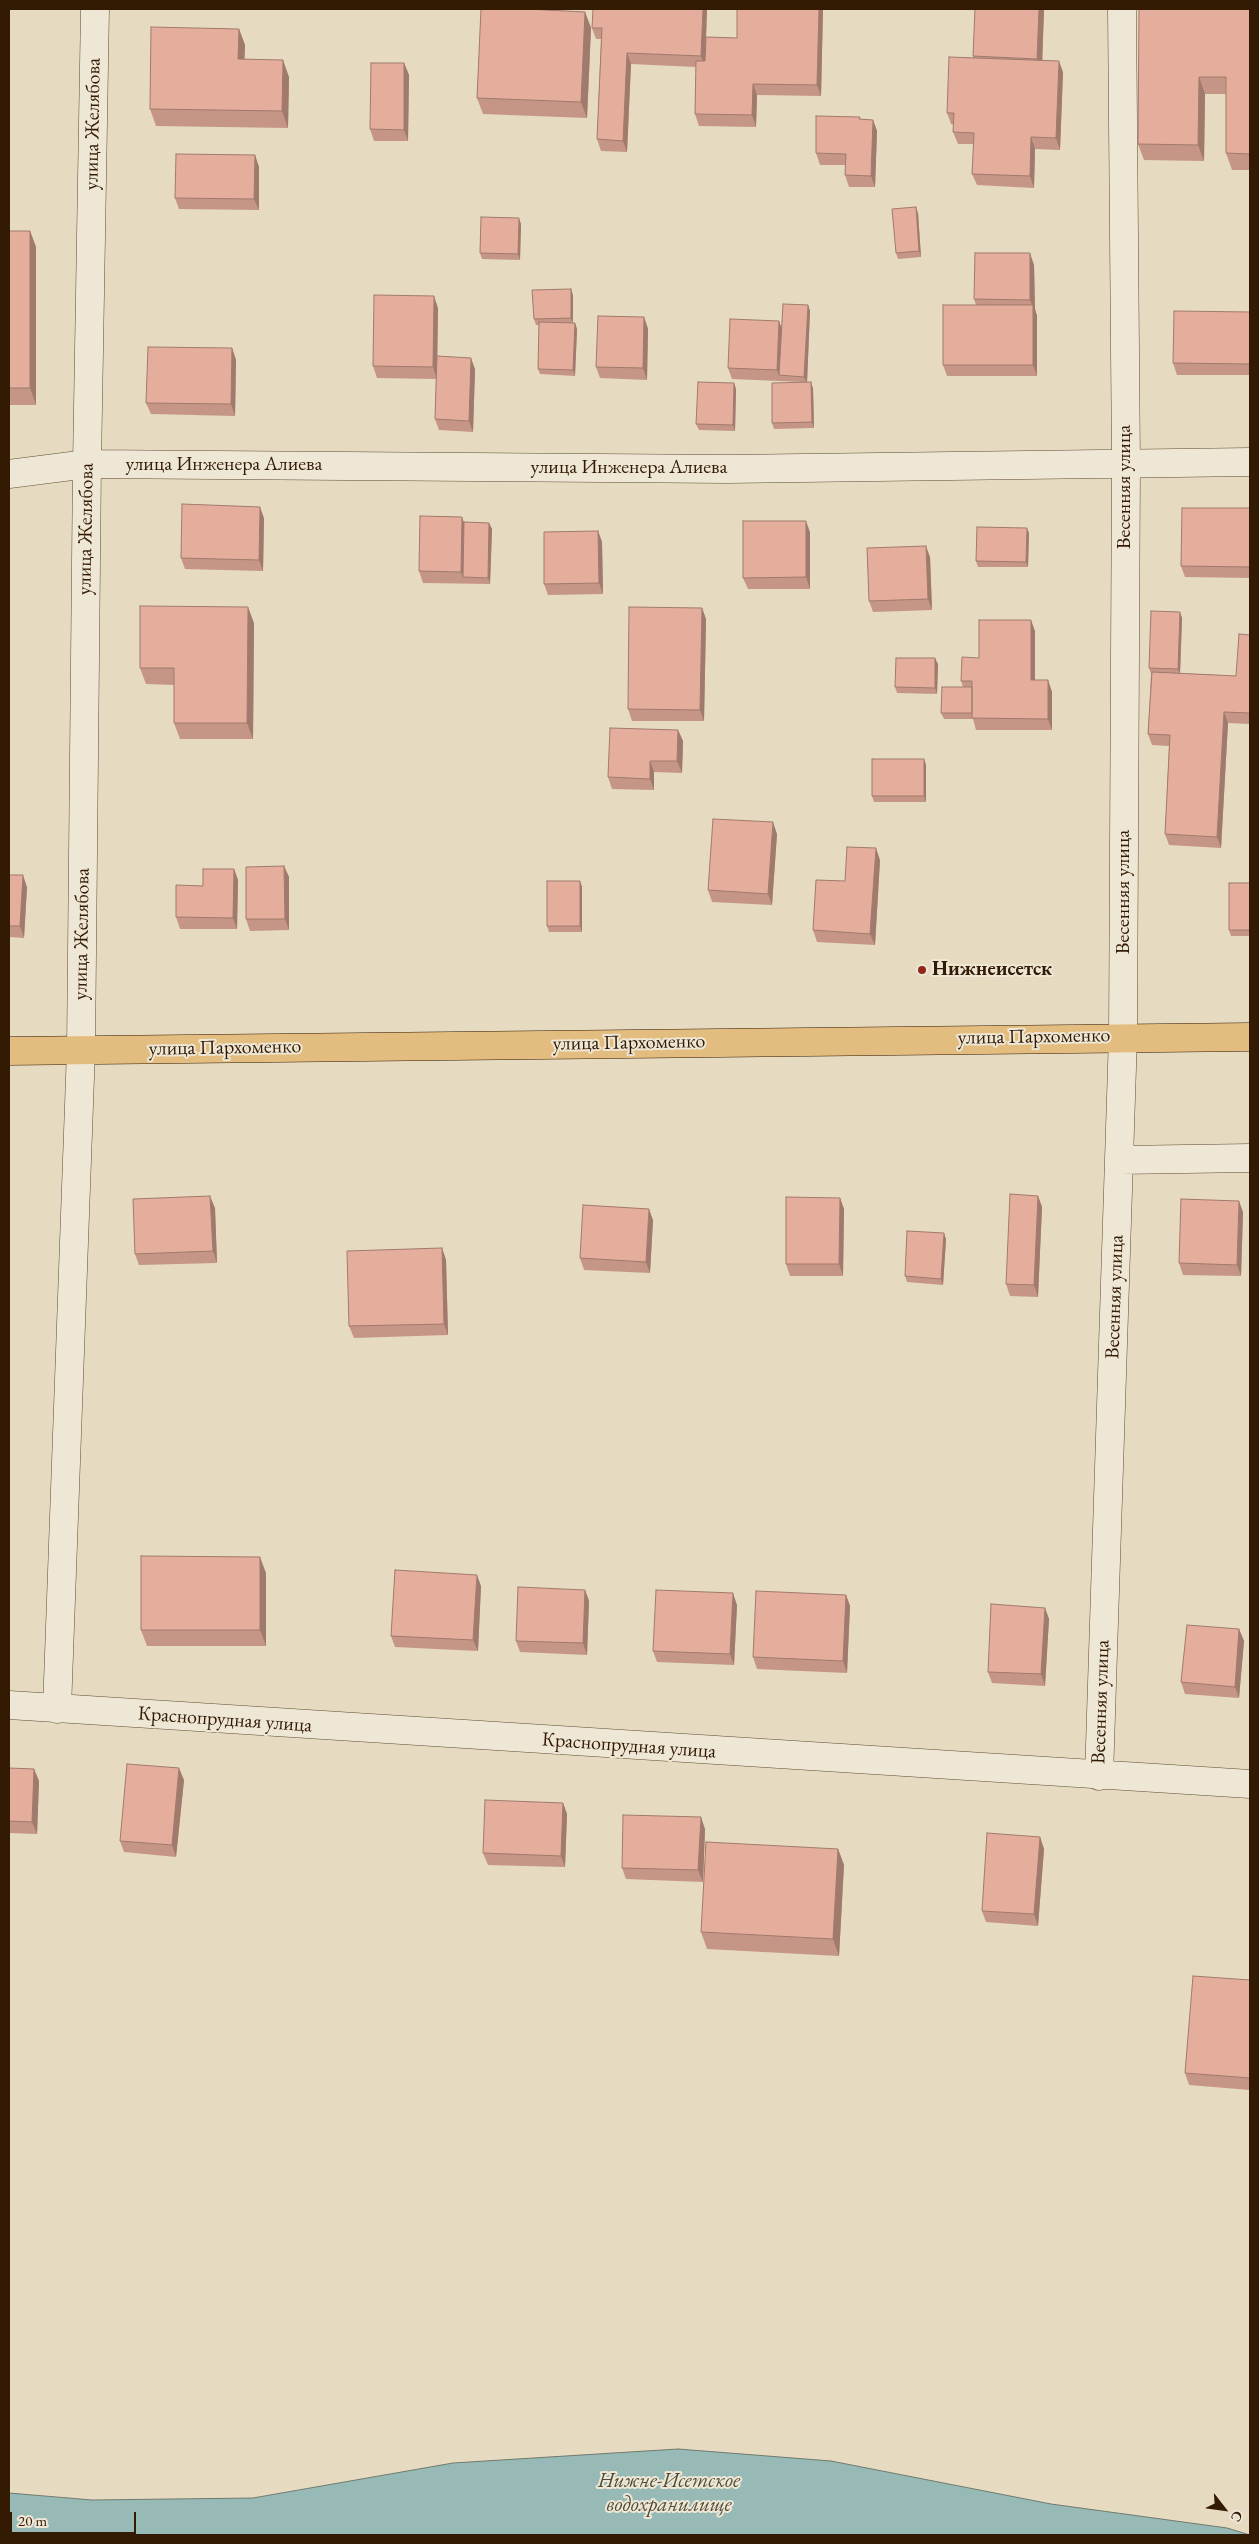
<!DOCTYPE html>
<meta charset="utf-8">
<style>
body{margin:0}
#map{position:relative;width:1259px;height:2544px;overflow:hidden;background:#e6dac0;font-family:"EB Garamond",serif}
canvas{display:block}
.frame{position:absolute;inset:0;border:10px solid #331b03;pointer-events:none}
.north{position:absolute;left:1199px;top:2484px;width:50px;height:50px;-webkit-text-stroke:4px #efe7d6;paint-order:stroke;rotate:120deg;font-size:14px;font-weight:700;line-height:20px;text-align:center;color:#331b03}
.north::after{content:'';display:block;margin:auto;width:18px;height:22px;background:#331b03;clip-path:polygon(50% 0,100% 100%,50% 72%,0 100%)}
.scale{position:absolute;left:10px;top:2512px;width:126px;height:22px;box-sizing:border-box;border:2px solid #331b03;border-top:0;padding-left:6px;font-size:15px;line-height:18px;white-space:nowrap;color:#331b03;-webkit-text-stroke:4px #efe7d6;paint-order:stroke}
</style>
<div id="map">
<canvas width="1259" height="2544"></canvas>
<div class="frame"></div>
<div class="north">С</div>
<div class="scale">20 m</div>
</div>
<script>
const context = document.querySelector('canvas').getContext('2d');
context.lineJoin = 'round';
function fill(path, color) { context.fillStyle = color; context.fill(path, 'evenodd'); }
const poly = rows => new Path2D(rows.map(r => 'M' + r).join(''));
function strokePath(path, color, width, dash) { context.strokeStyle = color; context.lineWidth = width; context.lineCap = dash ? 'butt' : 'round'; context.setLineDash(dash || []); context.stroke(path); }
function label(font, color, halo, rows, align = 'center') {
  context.font = font + ' "EB Garamond",serif'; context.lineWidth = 4; context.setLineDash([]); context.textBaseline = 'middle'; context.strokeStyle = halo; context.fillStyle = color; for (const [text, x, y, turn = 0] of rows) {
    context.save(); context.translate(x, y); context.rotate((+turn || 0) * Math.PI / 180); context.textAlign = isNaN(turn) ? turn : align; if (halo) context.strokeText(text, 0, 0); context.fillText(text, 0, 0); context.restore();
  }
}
const water = poly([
 [678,2449,831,2461,1051,2504,1227,2528,1250,2535,9,2535,9,2493,92,2500,253,2498,453,2463,678,2449]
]);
fill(water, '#97bab6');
strokePath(water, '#6f7a6e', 1);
const minor = poly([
 [9,474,87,464,728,469,1250,462],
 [1119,1160,1250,1158],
 [9,1705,1250,1784],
 [57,1709,81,1050,87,464,95,9],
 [1099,1776,1123,1036,1126,464,1122,9]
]);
const major = poly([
 [9,1051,1250,1037]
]);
strokePath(minor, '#604b32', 29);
strokePath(major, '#331b03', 29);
strokePath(minor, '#efe7d6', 28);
strokePath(major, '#e3bd80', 28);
fill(poly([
 [481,9,534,9,585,12,591,28,587,118,483,114,477,98],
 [707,9,706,37,737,38,737,9,823,9,821,96,757,95,756,127,699,126,695,114,696,67,631,64,627,152,601,151,597,139,601,39,596,39,592,28],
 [975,9,1044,9,1042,60,1063,72,1060,150,1035,149,1034,188,977,185,972,174,974,144,958,144,953,132,954,125,951,124,947,113,973,57],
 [1250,9,1250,170,1232,170,1226,153,1226,94,1205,94,1204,161,1144,160,1138,144],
 [239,29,245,45,244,60,289,77,288,128,156,126,150,109],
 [404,63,409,75,408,141,374,141,370,129],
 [860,117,860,119,873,120,877,131,875,187,849,187,845,175,845,165,820,165,816,153],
 [255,155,259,167,259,210,179,209,175,198],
 [918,213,921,257,898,259,896,253],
 [521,224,520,260,482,259,480,253],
 [9,231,30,231,36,247,36,405,9,405],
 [1034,265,1035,309,1037,316,1037,376,947,376,943,365,976,305,974,299],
 [573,295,573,323,575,323,577,329,575,376,540,374,538,369,539,325,536,325,534,319],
 [808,305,810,311,807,382,813,388,814,428,774,429,772,423,802,382,732,379,728,368,779,321,781,327],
 [438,308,437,359,475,369,473,432,439,430,435,419,436,379,377,378,373,366],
 [1250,312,1250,375,1177,375,1173,363],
 [644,317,648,329,647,380,600,378,596,367],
 [232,348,236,360,235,416,151,414,146,403],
 [734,383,736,389,735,431,699,430,696,424],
 [1250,508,1250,578,1185,577,1181,566],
 [264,518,263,571,185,569,181,558],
 [464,522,489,523,492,529,490,584,423,583,419,571],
 [598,531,602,542,603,594,548,595,544,584],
 [810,532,810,589,748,589,743,578],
 [1029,533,1028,567,978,567,976,561],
 [930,557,932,610,873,612,869,601],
 [702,608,706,619,704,721,632,721,628,709],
 [1180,612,1182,618,1180,673,1236,676,1250,635,1250,724,1228,723,1221,848,1169,845,1165,834,1169,746,1152,745,1148,734,1151,674,1149,668],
 [254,623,253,739,180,739,174,723,174,685,146,684,140,668],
 [1035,631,1035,680,1048,680,1052,692,1052,730,976,730,973,719,944,719,941,713,963,687,961,681,979,658],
 [938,664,937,694,897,693,895,687],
 [678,730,683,741,682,773,654,772,654,790,612,789,608,777],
 [924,759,926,765,926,802,874,802,872,796],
 [777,834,772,905,712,902,708,890],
 [880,860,875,945,817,942,813,930,845,881],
 [284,866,289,877,289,930,250,931,246,919],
 [234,869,238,880,237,929,180,929,176,917,203,886],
 [9,875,27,887,24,938,9,937],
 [580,881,582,887,582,932,549,932,547,926],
 [1250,883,1250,936,1231,936,1229,930],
 [1038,1196,1042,1207,1038,1297,1010,1296,1006,1284],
 [840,1198,844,1209,843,1276,790,1276,786,1264],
 [215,1208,217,1263,139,1265,135,1254],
 [1243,1212,1241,1276,1183,1275,1179,1263],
 [653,1220,650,1273,584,1270,580,1258],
 [946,1239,943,1285,907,1282,905,1276],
 [442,1248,446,1260,448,1335,354,1338,349,1326],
 [266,1573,266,1646,147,1646,141,1630],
 [481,1586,478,1651,395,1647,391,1636],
 [585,1590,589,1601,587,1655,520,1652,516,1641],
 [846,1595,850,1606,847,1673,757,1669,753,1657],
 [737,1605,734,1665,657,1662,653,1651],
 [1045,1608,1049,1619,1045,1686,992,1683,988,1672],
 [1239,1629,1244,1641,1239,1698,1185,1694,1181,1682],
 [9,1768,34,1769,39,1781,37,1834,9,1833],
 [184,1780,176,1857,124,1852,120,1841],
 [563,1803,567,1814,565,1867,488,1865,483,1853],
 [705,1829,703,1882,626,1879,622,1868],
 [1040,1837,1044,1849,1038,1926,986,1922,982,1911],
 [838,1849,844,1865,839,1956,707,1949,701,1932],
 [1250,1980,1250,2090,1189,2085,1185,2073]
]), '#c59686');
fill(poly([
 [703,9,707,9,705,67,701,56],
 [819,9,823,9,821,96,817,85],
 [1039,9,1044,9,1042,70,1037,59],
 [585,12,591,28,587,118,581,102],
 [239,29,245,45,244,76,238,59],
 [627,53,631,64,627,152,623,141],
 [283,60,289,77,288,128,282,111],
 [1059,61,1063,72,1060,150,1056,138],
 [404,63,409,75,408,141,404,130],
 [1199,77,1205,94,1204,161,1198,145],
 [753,84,757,95,756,127,752,115],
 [873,120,877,131,875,187,871,176],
 [1031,137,1035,149,1034,188,1030,176],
 [255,155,259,167,259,210,254,199],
 [916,207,918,213,921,257,919,251],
 [519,218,521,224,520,260,518,254],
 [30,231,36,247,36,405,30,388],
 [1030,253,1034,265,1035,309,1037,316,1037,376,1033,365,1033,307,1030,300],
 [571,289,573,295,573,323,571,318],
 [434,296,438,308,437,379,433,367],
 [808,305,810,311,807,383,804,377],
 [644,317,648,329,647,380,643,368],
 [779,321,783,332,779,375,777,370],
 [575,323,577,329,575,376,573,370],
 [232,348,236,360,235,416,231,404],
 [471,358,475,369,473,432,469,421],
 [811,382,813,388,814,428,812,422],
 [734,383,736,389,735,431,733,425],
 [260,507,264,518,263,571,259,560],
 [462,517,466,528,463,577,461,572],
 [806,521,810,532,810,589,806,577],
 [489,523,492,529,490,584,488,578],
 [1027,528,1029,533,1028,567,1026,562],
 [598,531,602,542,603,594,599,583],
 [926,546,930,557,932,610,928,599],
 [248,607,254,623,253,739,247,723],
 [702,608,706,619,704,721,700,710],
 [1180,612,1182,618,1180,674,1178,669],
 [1031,620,1035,631,1035,692,1031,680],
 [935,658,938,664,937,694,935,688],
 [1048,680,1052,692,1052,730,1048,719],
 [1224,712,1228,723,1221,848,1217,837],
 [678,730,683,741,682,773,677,761],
 [924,759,926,765,926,802,924,796],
 [650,761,654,772,654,790,650,779],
 [773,822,777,834,772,905,768,894],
 [876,848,880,860,875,945,870,934],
 [284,866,289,877,289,930,285,919],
 [234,869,238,880,237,929,233,918],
 [23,875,27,887,24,938,20,926],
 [580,881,582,887,582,932,580,926],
 [210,1196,215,1208,217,1263,213,1251],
 [1038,1196,1042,1207,1038,1297,1034,1285],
 [840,1198,844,1209,843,1276,839,1264],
 [1239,1201,1243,1212,1241,1276,1237,1265],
 [649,1209,653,1220,650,1273,646,1262],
 [944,1233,946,1239,943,1285,941,1279],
 [442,1248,446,1260,448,1335,444,1324],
 [260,1557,266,1573,266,1646,260,1630],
 [477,1575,481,1586,478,1651,473,1640],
 [585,1590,589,1601,587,1655,583,1643],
 [733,1593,737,1605,734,1665,730,1654],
 [846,1595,850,1606,847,1673,843,1661],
 [1045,1608,1049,1619,1045,1686,1041,1674],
 [1239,1629,1244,1641,1239,1698,1235,1687],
 [179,1768,184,1780,176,1857,172,1845],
 [34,1769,39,1781,37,1834,32,1822],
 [563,1803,567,1814,565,1867,561,1856],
 [701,1817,705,1829,703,1882,698,1870],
 [1040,1837,1044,1849,1038,1926,1034,1914],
 [838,1849,844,1865,839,1956,833,1939]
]), '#a07a6d');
const building = poly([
 [481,9,527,9,585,12,581,102,477,98,481,9],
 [593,9,703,9,701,56,627,53,623,141,597,139,602,28,592,28,593,9],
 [737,9,819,9,817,85,753,84,752,115,695,114,696,61,705,61,706,37,737,38,737,9],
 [975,9,1039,9,1037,59,973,56,975,9],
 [1139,9,1250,9,1250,154,1226,153,1226,77,1199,77,1198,145,1138,144,1139,9],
 [151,27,239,29,238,59,283,60,282,111,150,109,151,27],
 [949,57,1059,61,1056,138,1031,137,1030,176,972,174,974,133,953,132,954,113,947,113,949,57],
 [371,63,404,63,404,130,370,129,371,63],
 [816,116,860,117,859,119,873,120,871,176,845,175,846,154,816,153,816,116],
 [176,154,255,155,254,199,175,198,176,154],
 [916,207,919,251,896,253,892,209,916,207],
 [481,217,519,218,518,254,480,253,481,217],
 [9,231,30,231,30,388,9,388,9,231],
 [975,253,1030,253,1030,300,974,299,975,253],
 [571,289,571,318,534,319,532,290,571,289],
 [374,295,434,296,433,367,373,366,374,295],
 [783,304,808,305,804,377,779,375,783,304],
 [943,305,1033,305,1033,365,943,365,943,305],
 [1174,311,1250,312,1250,364,1173,363,1174,311],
 [598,316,644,317,643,368,596,367,598,316],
 [730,319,779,321,777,370,728,368,730,319],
 [539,322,575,323,573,370,538,369,539,322],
 [148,347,232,348,231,404,146,403,148,347],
 [437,356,471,358,469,421,435,419,437,356],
 [698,382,734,383,733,425,696,424,698,382],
 [811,382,812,422,772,423,772,383,811,382],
 [182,504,260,507,259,560,181,558,182,504],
 [1182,508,1250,508,1250,567,1181,566,1182,508],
 [420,516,462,517,461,572,419,571,420,516],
 [743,521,806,521,806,577,743,578,743,521],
 [464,522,489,523,488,578,463,577,464,522],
 [977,527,1027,528,1026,562,976,561,977,527],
 [598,531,599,583,544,584,544,532,598,531],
 [926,546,928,599,869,601,867,548,926,546],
 [140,606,248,607,247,723,174,723,174,668,140,668,140,606],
 [629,607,702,608,700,710,628,709,629,607],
 [1151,611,1180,612,1178,669,1149,668,1151,611],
 [979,620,1031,620,1031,680,1048,680,1048,719,972,718,972,681,961,681,962,657,979,658,979,620],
 [1239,634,1250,635,1250,713,1224,712,1217,837,1165,834,1170,735,1148,734,1152,672,1236,676,1239,634],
 [896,658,935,658,935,688,895,687,896,658],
 [942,687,972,687,972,713,941,713,942,687],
 [610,728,678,730,677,761,650,761,650,779,608,777,610,728],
 [872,759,924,759,924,796,872,796,872,759],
 [713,819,773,822,768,894,708,890,713,819],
 [847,847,876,848,870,934,813,930,816,880,845,881,847,847],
 [284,866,285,919,246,919,246,867,284,866],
 [203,869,234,869,233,918,176,917,176,885,203,886,203,869],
 [9,875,23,875,20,926,9,926,9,875],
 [547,881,580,881,580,926,547,926,547,881],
 [1229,883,1250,883,1250,930,1229,930,1229,883],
 [1010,1194,1038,1196,1034,1285,1006,1284,1010,1194],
 [210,1196,213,1251,135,1254,133,1199,210,1196],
 [786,1197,840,1198,839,1264,786,1264,786,1197],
 [1181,1199,1239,1201,1237,1265,1179,1263,1181,1199],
 [583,1205,649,1209,646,1262,580,1258,583,1205],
 [907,1231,944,1233,941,1279,905,1276,907,1231],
 [442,1248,444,1324,349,1326,347,1251,442,1248],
 [141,1556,260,1557,260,1630,141,1630,141,1556],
 [395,1570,477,1575,473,1640,391,1636,395,1570],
 [518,1587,585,1590,583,1643,516,1641,518,1587],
 [656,1590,733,1593,730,1654,653,1651,656,1590],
 [756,1591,846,1595,843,1661,753,1657,756,1591],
 [991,1604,1045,1608,1041,1674,988,1672,991,1604],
 [1187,1625,1239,1629,1235,1687,1181,1682,1187,1625],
 [127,1764,179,1768,172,1845,120,1841,127,1764],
 [9,1768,34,1769,32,1822,9,1821,9,1768],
 [485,1800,563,1803,561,1856,483,1853,485,1800],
 [623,1815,701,1817,698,1870,622,1868,623,1815],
 [987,1833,1040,1837,1034,1914,982,1911,987,1833],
 [706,1842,838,1849,833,1939,701,1932,706,1842],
 [1193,1976,1250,1980,1250,2078,1185,2073,1193,1976]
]);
fill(building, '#e5ae9c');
strokePath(building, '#a07a6d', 1);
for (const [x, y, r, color] of [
 [922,970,5,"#8f2418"]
]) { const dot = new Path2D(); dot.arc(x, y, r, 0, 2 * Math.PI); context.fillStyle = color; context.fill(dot); strokePath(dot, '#efe7d6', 2); }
label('20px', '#331b03', '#efe7d6', [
 ["улица Желябова",93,124,-89],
 ["улица Инженера Алиева",224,465],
 ["улица Инженера Алиева",629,468],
 ["Весенняя улица",1125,487,-90],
 ["улица Желябова",86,529,-89],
 ["Весенняя улица",1124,892,-90],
 ["улица Желябова",82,934,-89],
 ["улица Пархоменко",1034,1037,-1],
 ["улица Пархоменко",629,1043,-1],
 ["улица Пархоменко",225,1048,-1],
 ["Весенняя улица",1115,1297,-88],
 ["Весенняя улица",1101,1702,-88],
 ["Краснопрудная улица",225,1720,4],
 ["Краснопрудная улица",629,1746,4]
]);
label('bold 20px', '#331b03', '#efe7d6', [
 ["Нижнеисетск",932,970]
], 'left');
label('italic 21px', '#514b39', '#efe7d6', [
 ["Нижне-Исетское",669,2481],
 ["водохранилище",669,2505]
]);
</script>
